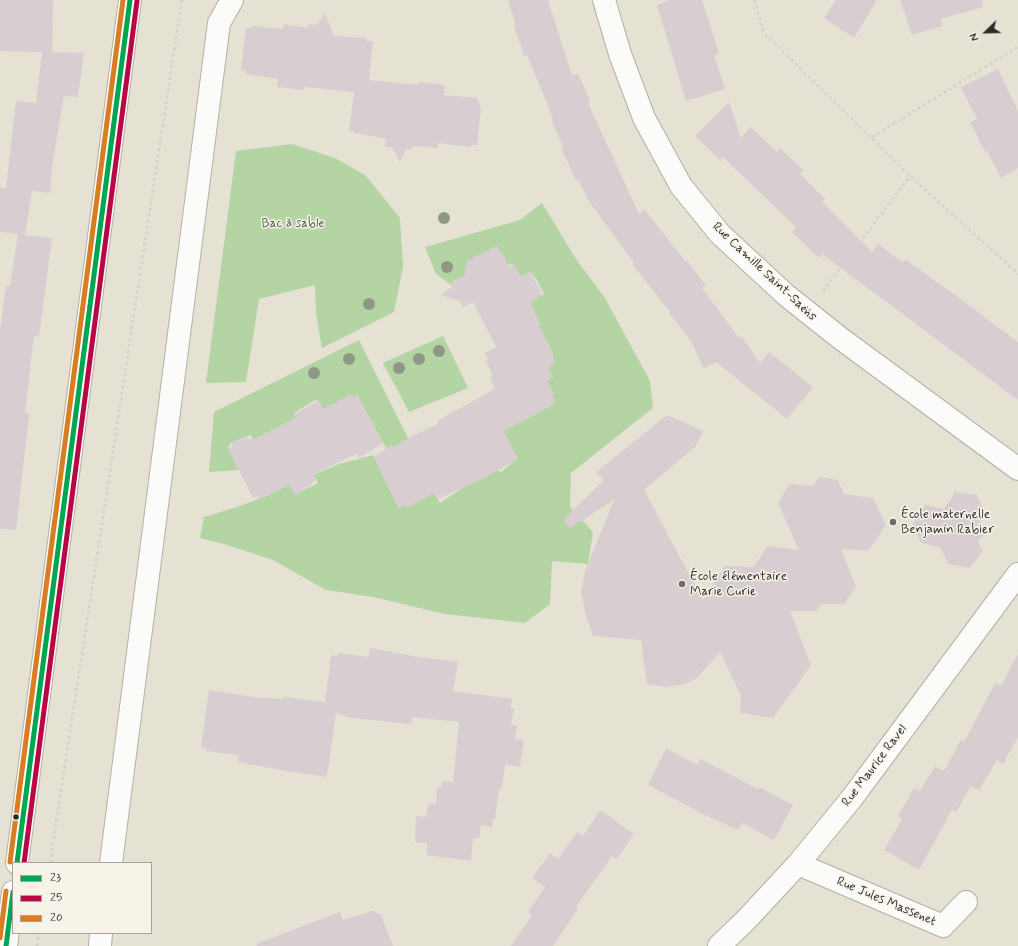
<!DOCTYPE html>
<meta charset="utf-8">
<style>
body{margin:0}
#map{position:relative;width:1018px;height:946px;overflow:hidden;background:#e5e2d4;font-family:Mynerve,sans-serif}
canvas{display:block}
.legend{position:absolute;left:12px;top:862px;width:140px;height:72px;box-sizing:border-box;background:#f7f3e8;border:1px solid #a5a39c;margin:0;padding:5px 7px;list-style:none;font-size:12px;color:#2b2b2b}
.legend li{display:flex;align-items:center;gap:8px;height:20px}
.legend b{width:20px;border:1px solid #a5a39c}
.north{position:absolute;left:966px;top:12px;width:40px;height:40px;-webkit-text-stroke:3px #f7f3e8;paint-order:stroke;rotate:247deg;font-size:11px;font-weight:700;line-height:16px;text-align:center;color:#2b2b2b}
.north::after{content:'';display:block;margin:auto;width:14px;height:18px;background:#2b2b2b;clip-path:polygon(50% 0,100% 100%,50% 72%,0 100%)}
</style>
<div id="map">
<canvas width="1018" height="946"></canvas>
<ul class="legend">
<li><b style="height:5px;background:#00a651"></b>23</li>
<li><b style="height:5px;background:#b90745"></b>25</li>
<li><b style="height:5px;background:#d87d21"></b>20</li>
</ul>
<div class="north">N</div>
</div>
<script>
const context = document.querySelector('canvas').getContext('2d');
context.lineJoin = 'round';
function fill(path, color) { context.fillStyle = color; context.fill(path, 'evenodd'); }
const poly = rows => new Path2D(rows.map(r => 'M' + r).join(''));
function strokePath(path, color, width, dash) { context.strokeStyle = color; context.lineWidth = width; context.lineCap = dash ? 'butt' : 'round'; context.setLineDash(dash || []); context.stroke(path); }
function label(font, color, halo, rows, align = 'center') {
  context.font = font + ' Mynerve,sans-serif'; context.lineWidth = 3; context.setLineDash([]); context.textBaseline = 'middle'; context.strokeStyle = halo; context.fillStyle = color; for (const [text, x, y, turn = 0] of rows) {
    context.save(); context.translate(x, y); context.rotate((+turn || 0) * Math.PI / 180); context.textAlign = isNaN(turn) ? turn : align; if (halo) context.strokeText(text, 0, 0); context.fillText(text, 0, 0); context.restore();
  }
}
fill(poly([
 [292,144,335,158,365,175,400,218,403,267,394,312,322,348,316,314,315,285,259,299,246,382,206,383,236,151],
 [542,203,576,259,605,298,650,381,653,408,571,473,570,507,593,532,588,564,552,561,550,604,525,623,445,614,373,597,326,590,273,560,227,545,200,538,204,517,240,506,266,496,289,484,295,495,318,483,313,475,339,464,373,455,399,508,434,493,440,503,461,489,459,482,490,467,501,472,513,462,497,418,519,423,555,403,545,381,553,377,548,367,555,362,548,343,542,338,530,302,544,294,537,280,530,272,521,277,514,265,505,264,464,276,452,282,453,286,436,274,425,247,520,220],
 [443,336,468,388,409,412,383,363],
 [359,340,411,444,386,448,357,395,323,409,317,399,294,413,296,418,253,440,251,435,231,443,228,448,239,470,209,472,214,412]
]), '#b5d4a4');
fill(poly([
 [0,0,53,0,52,52,84,53,78,97,64,96,52,167,50,193,32,191,25,235,52,238,39,337,34,336,25,413,29,414,16,530,0,529,0,330,6,286,10,286,18,234,0,232,0,187,6,188,16,101,36,103,42,52,0,51],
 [508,0,548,0,572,76,578,73,590,101,588,103,639,214,644,209,686,262,687,261,706,285,702,288,739,338,741,336,760,363,769,352,813,387,787,419,716,362,704,369,691,341,669,313,670,312,632,264,634,263,588,200,579,180,576,181,561,148,563,147,551,119,553,118,527,55,524,56,514,25,516,25],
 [669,0,702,0,719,53,714,55,725,89,686,101,657,5],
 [836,0,877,0,854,38,824,18],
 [900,0,982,0,983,7,940,19,943,26,912,35],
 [325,13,334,36,366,38,367,41,373,41,369,80,418,85,419,82,440,84,445,85,444,95,477,98,481,108,477,145,472,145,471,147,438,143,438,148,413,146,412,150,406,149,400,162,392,147,385,147,386,139,355,133,355,132,349,131,354,92,304,87,304,90,277,87,278,79,246,74,246,71,241,70,246,28,251,28,253,26,283,29,284,24,308,28,309,24,317,25],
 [998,69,1018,111,1018,168,1001,178,987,151,985,152,970,122,977,119,961,87],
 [729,102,741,138,751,127,777,152,780,148,803,170,800,174,825,199,822,202,872,252,878,244,903,263,905,259,984,316,984,317,1018,342,1018,400,822,254,819,258,792,232,797,228,723,157,720,160,695,136],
 [497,246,500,252,502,252,509,267,514,265,521,277,530,272,543,295,530,302,541,325,539,326,553,354,552,355,555,362,548,367,553,377,547,380,554,394,552,395,555,403,504,431,518,459,484,478,438,499,434,493,408,507,405,505,399,508,374,457,391,445,393,447,410,437,438,424,437,421,495,389,490,378,493,376,486,362,488,359,485,353,496,347,473,302,463,307,460,301,441,295,453,286,452,282,464,276,467,261],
 [351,395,352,397,357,395,383,443,359,458,356,454,314,474,316,479,308,488,295,495,289,485,259,499,258,496,253,498,228,448,232,446,232,443,244,437,252,440,275,429,296,418,294,414,318,401,323,409],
 [667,415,703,431,695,447,644,490,703,600,725,566,754,567,767,546,799,550,778,503,789,484,813,486,819,477,838,480,844,494,873,498,886,525,868,551,841,549,856,587,844,604,822,604,816,611,790,611,811,665,773,718,740,713,741,695,720,652,697,678,685,684,666,687,647,684,641,640,593,636,585,612,581,592,585,571,614,500,570,528,563,520,604,480,596,472],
 [955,492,977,495,986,515,980,522,985,533,978,542,983,551,970,568,948,564,940,547,921,543,912,524,925,505,944,509],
 [370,648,418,657,458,662,453,691,512,699,511,707,514,709,511,725,517,726,515,739,524,740,520,767,505,764,502,789,499,789,495,819,493,819,492,827,481,825,479,838,473,838,471,861,427,855,427,843,415,842,416,816,426,817,429,803,436,804,437,787,441,788,442,781,453,782,459,722,412,717,411,724,352,718,336,713,327,777,292,772,238,762,239,755,206,751,206,748,201,747,209,690,254,697,283,699,283,697,325,702,331,655,337,656,338,653,368,657],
 [1018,654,1018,737,1003,764,997,760,979,790,971,786,956,812,952,810,919,870,884,850,902,819,898,816,914,788,920,791,935,766,944,771,961,740,964,742,995,683,1001,686],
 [666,748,697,765,700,759,758,789,759,787,793,805,774,840,742,823,738,830,705,815,648,785],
 [600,810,634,834,617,859,612,856,576,907,578,909,553,946,511,946,532,915,528,912,545,887,532,878,550,853,558,859,577,832,583,836],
 [372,911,381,915,393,946,257,946,256,944,340,912,343,920]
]), '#d8ced1');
const minor = poly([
 [604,0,620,54,644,118,681,186,720,234,786,295,840,338,1018,469],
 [111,863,219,23,232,0],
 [798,864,943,926,966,902],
 [100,946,101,933],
 [719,946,746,920,798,864,852,798,1018,574]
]);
const major = poly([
 [17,863,130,0],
 [6,946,13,892]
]);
strokePath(minor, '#b1afa6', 24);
strokePath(major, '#b1afa6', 24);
strokePath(poly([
 [754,0,764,33,910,176,1018,274],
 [872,137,1018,47],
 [823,291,910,176],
 [50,863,182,0],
 [37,946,39,933]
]), '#d2d2ce', 2.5, [3, 3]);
strokePath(minor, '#fbfbf9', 22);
strokePath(major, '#fbfbf9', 22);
strokePath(poly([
 [17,863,130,0],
 [6,946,13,892]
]), '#00a651', 5);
strokePath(poly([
 [24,863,137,1]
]), '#b90745', 5);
strokePath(poly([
 [10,862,123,0],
 [0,938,6,891]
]), '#d87d21', 5);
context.fillStyle = '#8f9785';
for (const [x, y] of [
 [444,218],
 [447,267],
 [369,304],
 [439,351],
 [349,359],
 [419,359],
 [399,368],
 [314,373]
]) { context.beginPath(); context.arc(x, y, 6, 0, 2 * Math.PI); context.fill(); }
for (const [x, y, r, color] of [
 [893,522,4,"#6c6b66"],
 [682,584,4,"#6c6b66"],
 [16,817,3.5,"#2b2b2b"]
]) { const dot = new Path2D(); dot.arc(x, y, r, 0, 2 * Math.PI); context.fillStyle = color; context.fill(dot); strokePath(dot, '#f7f3e8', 1.5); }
label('13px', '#485a44', '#f7f3e8', [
 ["Bac à sable",293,224]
]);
label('13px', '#2b2b2b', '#f7f3e8', [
 ["Rue Camille Saint-Saëns",764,272,43],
 ["Rue Maurice Ravel",875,766,-53],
 ["Rue Jules Massenet",886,902,23]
]);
label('13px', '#2b2b2b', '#f7f3e8', [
 ["École maternelle",901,515],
 ["Benjamin Rabier",901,530],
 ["École élémentaire",690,577],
 ["Marie Curie",690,592]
], 'left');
</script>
